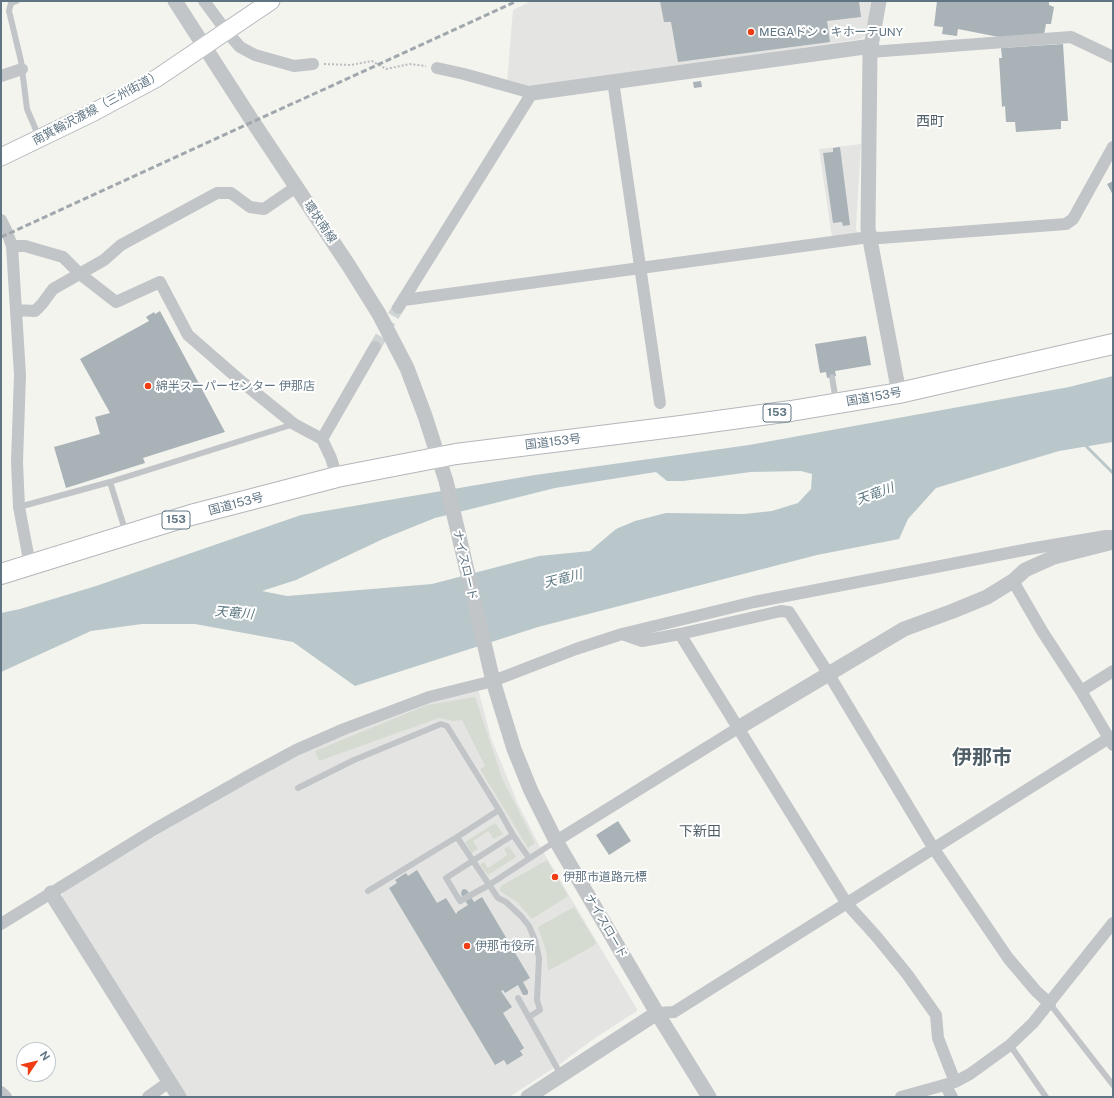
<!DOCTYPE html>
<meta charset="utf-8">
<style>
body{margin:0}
#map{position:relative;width:1114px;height:1098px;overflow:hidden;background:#f4f4ef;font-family:"Public Sans",sans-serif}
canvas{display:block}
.frame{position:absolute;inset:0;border:2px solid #607583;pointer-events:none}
.north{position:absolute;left:16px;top:1042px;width:40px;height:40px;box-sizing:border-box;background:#fff;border:1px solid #bfc8cd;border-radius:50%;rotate:55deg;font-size:11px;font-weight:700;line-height:16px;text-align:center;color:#607583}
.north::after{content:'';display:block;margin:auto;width:14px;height:18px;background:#f03d13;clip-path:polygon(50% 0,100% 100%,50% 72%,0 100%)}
</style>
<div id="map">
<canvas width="1114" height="1098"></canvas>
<div class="frame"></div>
<div class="north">N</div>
</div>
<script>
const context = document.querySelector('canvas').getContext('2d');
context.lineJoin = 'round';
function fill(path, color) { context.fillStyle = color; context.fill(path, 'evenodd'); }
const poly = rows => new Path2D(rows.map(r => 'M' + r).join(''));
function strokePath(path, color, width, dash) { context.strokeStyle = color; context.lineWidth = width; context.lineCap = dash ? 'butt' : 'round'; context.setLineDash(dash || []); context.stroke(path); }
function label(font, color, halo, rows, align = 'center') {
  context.font = font + ' "Public Sans","Noto Sans JP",sans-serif'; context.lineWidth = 4; context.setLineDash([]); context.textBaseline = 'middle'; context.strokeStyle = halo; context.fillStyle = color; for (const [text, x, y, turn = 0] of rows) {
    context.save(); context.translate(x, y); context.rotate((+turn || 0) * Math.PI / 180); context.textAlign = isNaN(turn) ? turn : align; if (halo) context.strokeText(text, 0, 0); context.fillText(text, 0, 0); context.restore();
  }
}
fill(poly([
 [531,1,871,1,867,33,861,39,529,89,507,82,513,10],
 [861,144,856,229,858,235,832,238,819,149],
 [478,689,491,738,518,804,538,843,637,1009,637,1011,595,1038,560,1064,509,1097,185,1097,62,900,63,891,242,785,312,748,429,700]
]), '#e4e5e3');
fill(poly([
 [475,697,502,778,535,843,528,848,480,769,485,766,462,720,453,721,439,718,319,761,315,751,427,705],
 [495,823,503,834,494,839,488,831,473,841,478,849,472,853,465,842],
 [509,846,516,857,488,875,480,865,484,862,488,868,507,855,504,849],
 [547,860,568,896,532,919,517,902,500,891,501,886],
 [574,907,596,942,595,945,548,971,546,951,538,927]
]), '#d5dbd0');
fill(poly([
 [1113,376,1113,442,1059,451,936,488,908,519,899,539,817,555,538,627,355,686,293,642,195,624,142,624,91,631,1,672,1,613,20,609,96,586,301,515,535,475,749,445,1069,387],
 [801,471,812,474,811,489,798,503,772,511,744,514,666,513,635,521,616,529,590,551,539,556,432,584,287,596,262,591,296,580,383,539,435,518,555,488,656,472,667,481,683,481,751,472]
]), '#b9c7cb');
strokePath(poly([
 [1085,445,1113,473]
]), '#b9c7cb', 3);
fill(poly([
 [660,1,859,1,861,17,827,21,830,42,678,62,671,22,664,22],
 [937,1,1049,1,1049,5,1054,7,1051,24,1046,24,1044,35,1009,39,958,29,957,36,942,34,943,27,934,26],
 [1063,44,1068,121,1061,121,1061,129,1016,132,1015,122,1006,122,1005,106,1002,107,999,58,1002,58,1001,48],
 [701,81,702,87,694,88,693,82],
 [840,147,850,225,843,226,842,222,833,223,823,153,833,152,833,148],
 [1113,181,1113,195,1107,184],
 [160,311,225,432,143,458,145,463,66,488,54,447,100,434,95,417,110,413,80,359,149,321,146,317,154,312,155,314],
 [866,336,871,365,835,371,836,376,832,377,827,378,826,372,820,373,815,344],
 [618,821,631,841,609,855,596,835],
 [417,870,437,903,446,898,456,914,457,913,457,912,468,905,461,894,462,890,464,889,467,890,474,902,482,897,530,978,523,982,528,991,528,994,526,995,523,995,518,985,505,993,503,990,501,991,512,1007,503,1013,524,1048,520,1051,523,1055,507,1065,504,1060,495,1065,389,888,397,883,395,880,406,873,408,876]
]), '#a9b2b7');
strokePath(poly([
 [375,347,398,308]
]), '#cfd4d4', 12, [12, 6]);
const secondary = poly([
 [1,157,94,112,157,78,271,1]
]);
const trunk = poly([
 [1,574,191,515,337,477,456,454,681,426,791,411,899,393,1113,344]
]);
strokePath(secondary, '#b3b9bd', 19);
strokePath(trunk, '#b3b7ba', 22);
strokePath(poly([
 [324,64,351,65,372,61,377,64],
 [379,65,386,69,410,64,426,66]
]), '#babdbf', 2, [2, 2]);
strokePath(poly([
 [17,1,11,3,9,11,21,61,27,109,39,137],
 [832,377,836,401],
 [110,482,126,533],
 [19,507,110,482,294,424],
 [298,788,354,760,441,724,447,726,499,810,513,835,529,858],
 [513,835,446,878,460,901,489,885,556,841],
 [457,837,498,898,506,902,521,916,529,926,535,940,539,958,537,1000,540,1010,529,1017],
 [368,891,457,837,499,810],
 [518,998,561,1075],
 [1050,1004,1113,1085],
 [1010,1045,1046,1097]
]), '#c1c5c8', 6);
strokePath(poly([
 [204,1,227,32,240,47,255,55,294,66,313,64],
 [870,52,1071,37,1113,57],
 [1,76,22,69],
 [613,81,660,403],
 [1,220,7,232],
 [8,235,12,246,20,375,17,462,19,507,30,565],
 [12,246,25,246,63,257,80,274,116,302,160,282,188,335,242,382,294,424,322,439],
 [404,300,869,237,880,238,1066,224,1073,219,1113,147],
 [398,308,532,93,464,74,437,68],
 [16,310,35,311,42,304,53,289,104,260,121,245,217,193,231,193,250,207,264,209,296,187],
 [337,477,331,458,322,439,375,347],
 [1013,581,1042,631,1081,691,1113,745],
 [622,634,642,641,680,634,847,904,876,936,907,974,936,1015,938,1038,955,1082],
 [680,634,781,611,789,612,828,673,934,849,1008,958,1036,991,1050,1004],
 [1081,691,1113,671],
 [556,841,738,728],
 [1,924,155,829,250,775,296,750,344,729,429,697,493,681,576,649,622,634,754,602,1029,549,1106,536,1113,536],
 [657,1013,674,1012,1109,738],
 [945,1085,952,1097],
 [1,1092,6,1097],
 [148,1097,169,1082],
 [901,1097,955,1082,970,1074,1010,1045,1033,1023,1113,923]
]), '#c1c5c8', 12);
strokePath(poly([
 [175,1,253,122,349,266,379,314,407,368,425,416,446,481,493,681,514,749,531,791,556,841,657,1013,709,1097],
 [879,1,870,52,868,229,899,393],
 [532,93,872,46],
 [738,728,904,629,953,611,987,597,1013,581,1025,570,1054,557,1113,542],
 [51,893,179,1097],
 [528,1097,657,1013]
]), '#c1c5c8', 15);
strokePath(secondary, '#fff', 17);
strokePath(trunk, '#fff', 20);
strokePath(poly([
 [1,237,517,1]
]), '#a1a8ad', 3, [6, 3]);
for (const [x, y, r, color] of [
 [751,32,4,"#f03d13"],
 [148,386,4,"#f03d13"],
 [555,877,4,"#f03d13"],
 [467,946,4,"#f03d13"]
]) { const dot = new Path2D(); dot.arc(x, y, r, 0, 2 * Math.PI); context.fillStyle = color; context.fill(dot); strokePath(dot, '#fff', 1.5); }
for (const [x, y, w] of [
 [777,413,28],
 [176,520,28]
]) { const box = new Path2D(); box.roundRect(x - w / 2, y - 9, w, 18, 3); context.fillStyle = '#fff'; context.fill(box); strokePath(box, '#607583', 1); }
label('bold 11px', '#607583', null, [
 ["153",777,413],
 ["153",176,520]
]);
label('12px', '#607583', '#fff', [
 ["MEGAドン・キホーテUNY",759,32],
 ["綿半スーパーセンター 伊那店",156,386],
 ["伊那市道路元標",563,877],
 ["伊那市役所",475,946]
], 'left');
label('12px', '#607583', '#fff', [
 ["南箕輪沢渡線（三州街道）",97,108,-28],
 ["環状南線",320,222,56],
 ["国道153号",874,397,-10],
 ["国道153号",553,442,-7],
 ["国道153号",236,504,-15],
 ["ナイスロード",465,565,77],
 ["ナイスロード",606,926,60]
]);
label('italic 13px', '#5c7881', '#fff', [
 ["天竜川",875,494,-20],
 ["天竜川",563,579,-14],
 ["天竜川",234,613,5]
]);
label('14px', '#4f5e67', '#fff', [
 ["西町",930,122],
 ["下新田",700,832]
]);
label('bold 20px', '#4f5e67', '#fff', [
 ["伊那市",982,758]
]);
</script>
